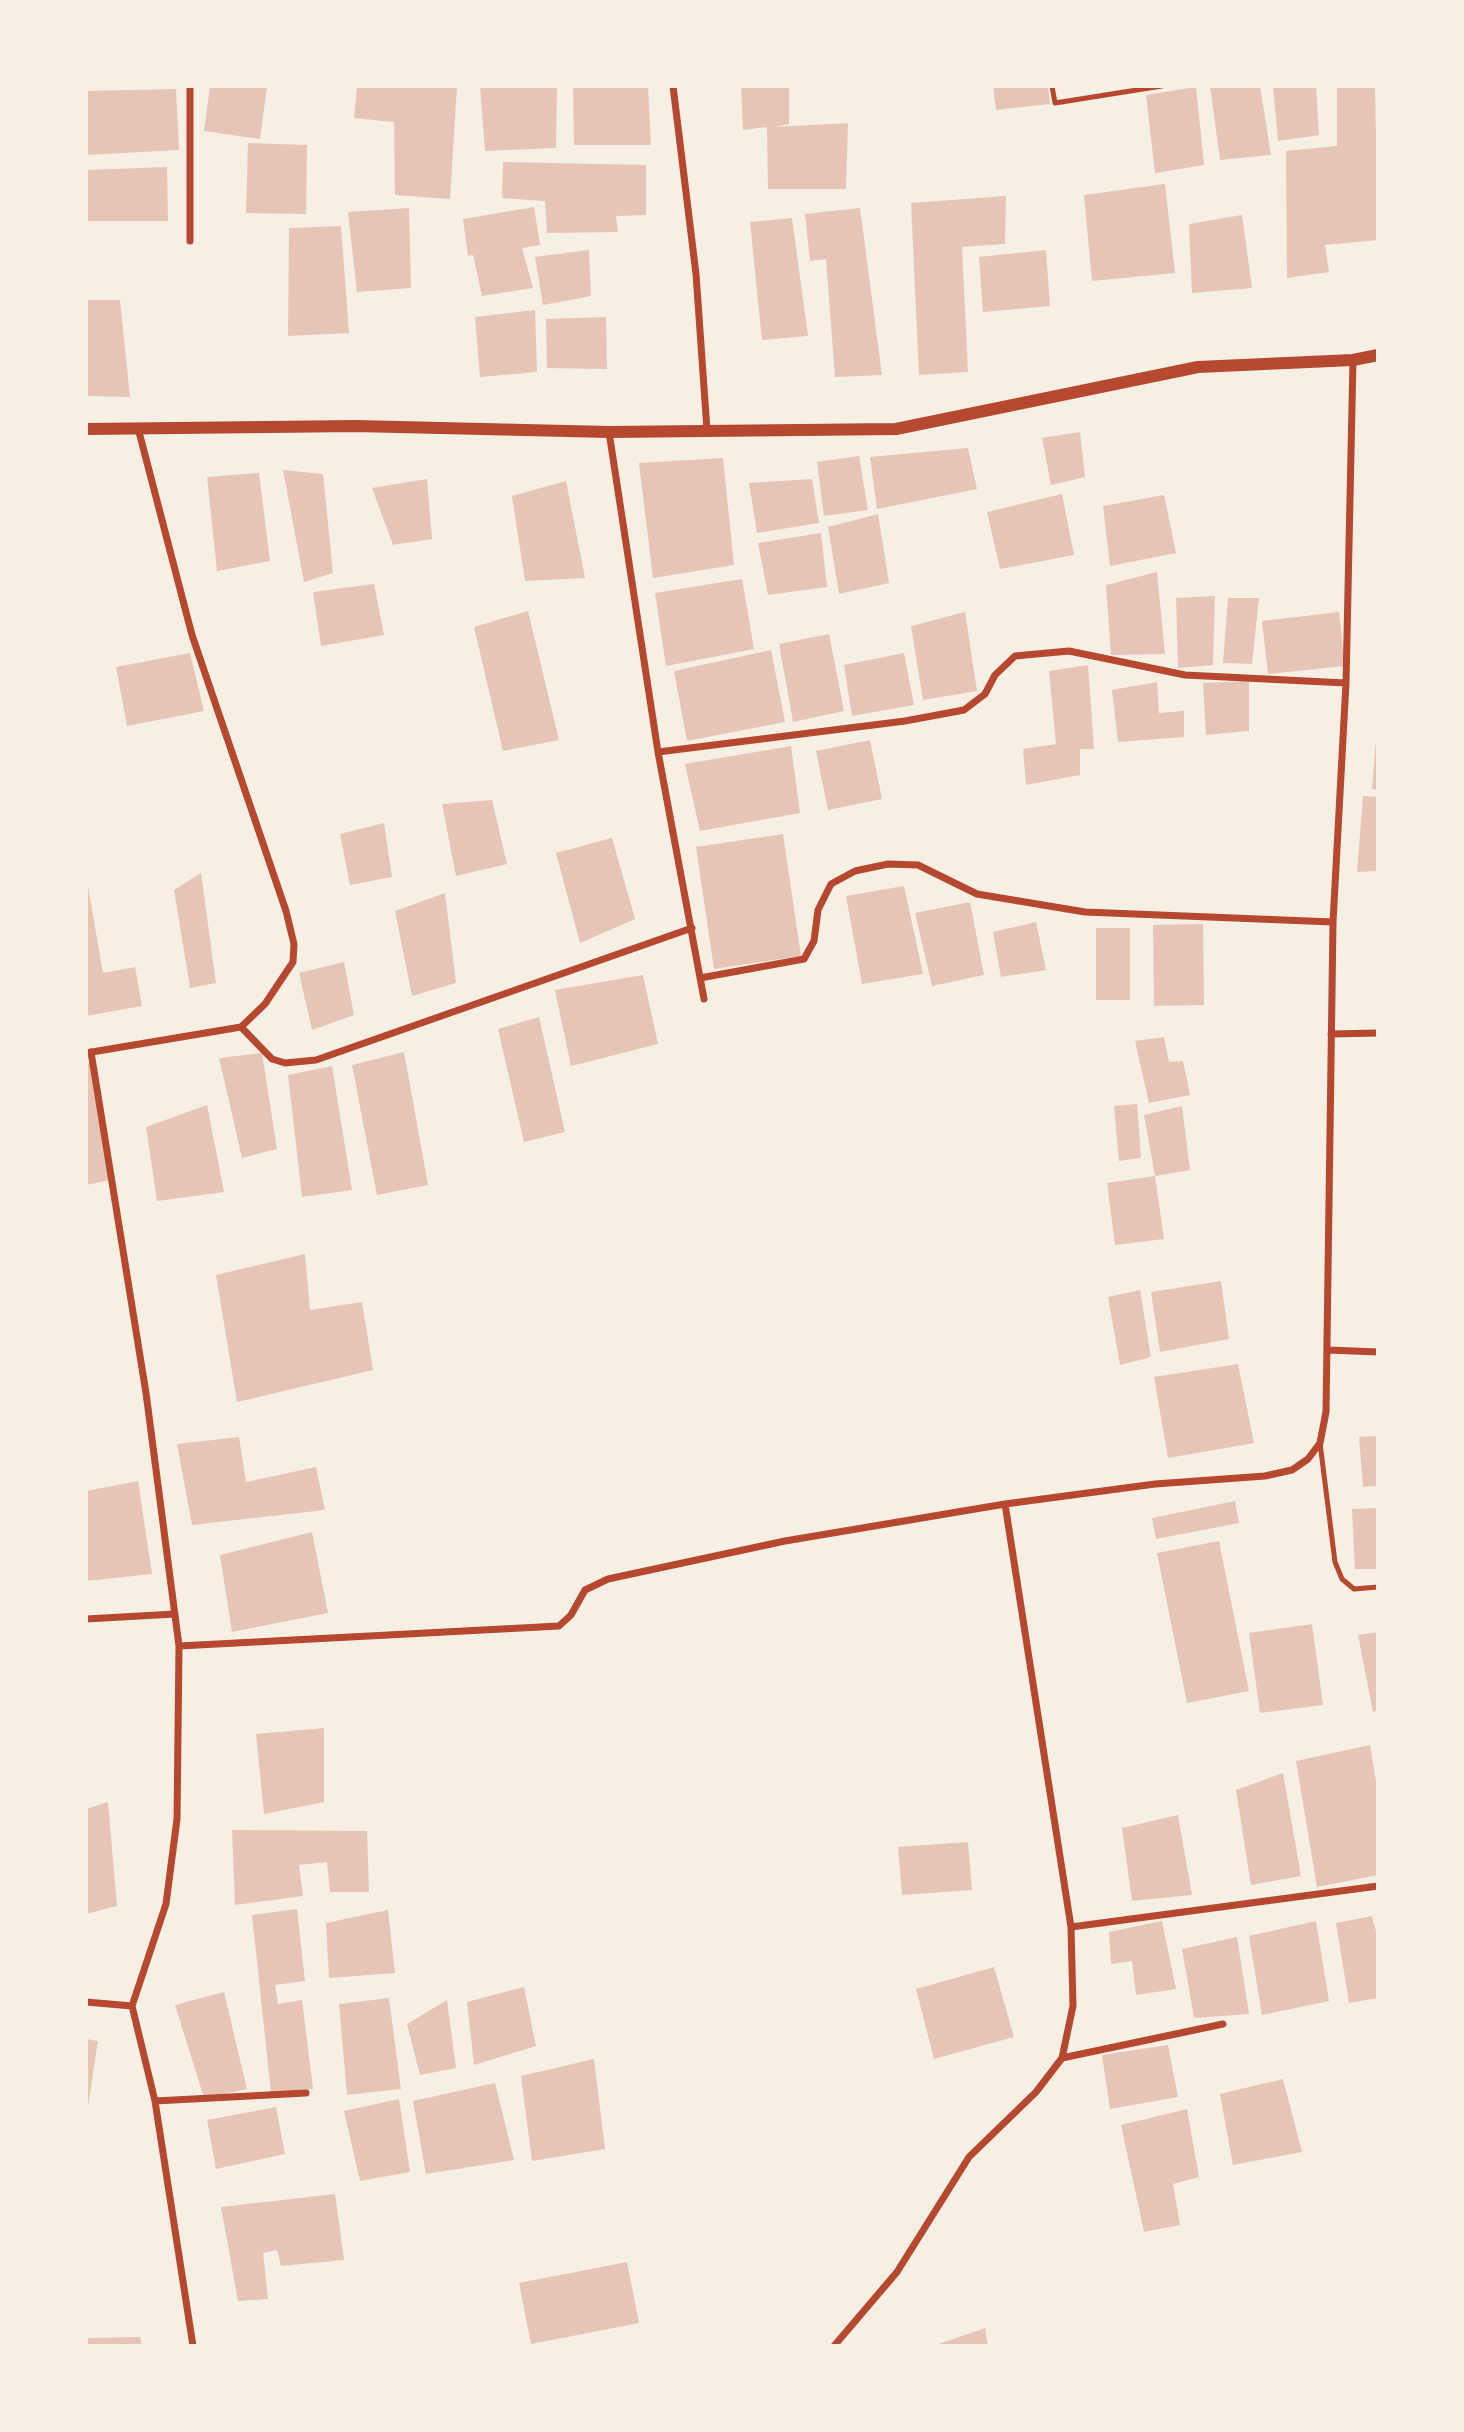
<!DOCTYPE html>
<style>
body{margin:0}
#map{position:relative;width:1464px;height:2432px;overflow:hidden;background:#f6efe4;font-family:Lato,sans-serif}
canvas{display:block}
.frame{position:absolute;inset:0;border:88px solid #f6efe4;pointer-events:none}
</style>
<div id="map">
<canvas width="1464" height="2432"></canvas>
<div class="frame"></div>
</div>
<script>
const context = document.querySelector('canvas').getContext('2d');
context.lineJoin = 'round';
function fill(path, color) { context.fillStyle = color; context.fill(path, 'evenodd'); }
const poly = rows => new Path2D(rows.map(r => 'M' + r).join(''));
function strokePath(path, color, width, dash) { context.strokeStyle = color; context.lineWidth = width; context.lineCap = dash ? 'butt' : 'round'; context.setLineDash(dash || []); context.stroke(path); }
fill(poly([
 [210,86,267,86,260,139,204,131],
 [357,86,457,86,450,199,395,195,394,122,354,118],
 [480,86,557,86,556,148,485,151],
 [573,86,648,86,651,145,574,145],
 [741,86,789,86,789,124,774,127,848,123,846,189,768,189,767,127,743,130],
 [993,86,1048,86,1050,104,996,110],
 [1210,86,1260,86,1271,155,1220,160],
 [1273,86,1316,86,1319,135,1278,141],
 [1337,86,1375,86,1378,240,1325,245,1329,272,1287,278,1286,151,1337,146],
 [1196,87,1204,165,1155,173,1146,95],
 [176,89,179,150,86,155,86,91],
 [248,143,307,145,306,214,246,213],
 [503,162,646,165,646,215,616,216,618,232,547,233,545,201,502,198],
 [167,167,168,221,86,221,86,170],
 [1165,184,1175,273,1092,281,1084,195],
 [1006,196,1005,244,962,247,968,372,919,375,911,203],
 [534,207,540,245,522,248,533,288,482,296,473,255,468,256,463,219],
 [409,208,411,288,357,292,348,212],
 [860,208,882,375,835,377,826,259,810,261,805,214],
 [1242,215,1252,288,1192,293,1189,224],
 [792,218,808,336,762,340,750,222],
 [341,226,349,333,288,336,289,228],
 [589,250,591,296,543,305,535,257],
 [1046,250,1050,306,983,312,979,257],
 [86,300,120,300,130,397,86,396],
 [535,310,537,372,480,377,475,317],
 [606,317,607,369,547,368,546,319],
 [1080,432,1085,477,1051,485,1042,438],
 [968,448,977,489,877,509,870,457],
 [859,456,868,510,824,516,817,462],
 [723,458,734,565,653,578,639,463],
 [283,470,323,474,333,573,304,582],
 [259,473,270,561,217,571,207,477],
 [427,479,432,539,393,545,372,488],
 [812,479,819,523,757,533,749,483],
 [566,481,585,578,525,581,512,496],
 [1062,494,1074,555,1000,569,987,512],
 [1164,495,1176,553,1110,566,1103,506],
 [878,514,889,583,839,594,828,527],
 [821,533,827,587,768,595,758,543],
 [1157,572,1165,654,1111,655,1106,585],
 [742,579,754,649,666,666,655,593],
 [374,584,384,635,321,646,313,592],
 [1215,596,1213,665,1178,668,1176,598],
 [1228,598,1259,598,1252,664,1223,663],
 [528,611,559,740,503,751,474,627],
 [965,612,977,691,923,700,911,626],
 [1339,612,1345,666,1268,674,1262,621],
 [829,634,844,711,793,722,779,644],
 [771,650,785,722,687,741,674,671],
 [190,653,204,711,127,726,116,667],
 [904,653,914,705,852,716,844,665],
 [1088,665,1094,749,1080,749,1080,775,1026,785,1023,749,1056,744,1049,671],
 [1249,681,1249,731,1206,735,1203,683],
 [1157,682,1159,713,1184,711,1184,737,1118,742,1112,690],
 [870,740,882,799,828,810,816,751],
 [1376,740,1378,740,1378,790,1372,789],
 [791,746,800,813,700,831,685,764],
 [1363,796,1378,797,1378,871,1357,872],
 [492,800,507,864,456,876,442,804],
 [384,823,392,877,350,885,340,834],
 [783,834,801,956,714,969,696,847],
 [612,838,635,919,580,943,556,853],
 [201,873,216,983,190,988,174,890],
 [87,881,103,973,135,967,142,1006,86,1016],
 [904,886,923,974,862,984,846,896],
 [445,893,456,983,412,996,395,911],
 [970,902,984,975,932,986,915,913],
 [1036,922,1046,970,1001,977,993,932],
 [1203,924,1204,1005,1154,1006,1153,925],
 [1096,928,1130,928,1130,1000,1096,1000],
 [344,962,354,1015,312,1030,299,973],
 [643,975,658,1044,571,1066,555,990],
 [539,1017,565,1132,524,1142,498,1029],
 [1164,1037,1169,1062,1183,1061,1190,1095,1149,1103,1135,1041],
 [404,1052,428,1185,377,1195,352,1065],
 [262,1053,277,1149,242,1158,219,1058],
 [91,1063,110,1180,86,1185,86,1064],
 [332,1066,352,1190,302,1197,288,1075],
 [1137,1104,1141,1158,1119,1161,1114,1106],
 [207,1105,224,1192,157,1201,146,1127],
 [1182,1106,1190,1170,1155,1176,1144,1115],
 [1155,1176,1164,1239,1115,1245,1107,1183],
 [305,1254,310,1310,362,1302,373,1370,237,1402,216,1275],
 [1221,1281,1229,1339,1160,1352,1151,1292],
 [1140,1290,1151,1357,1120,1365,1108,1297],
 [1238,1364,1254,1443,1168,1458,1154,1377],
 [1378,1436,1378,1486,1363,1487,1359,1437],
 [239,1437,246,1482,316,1467,325,1510,192,1525,177,1444],
 [138,1481,152,1574,86,1581,86,1491],
 [1235,1501,1239,1523,1156,1539,1152,1518],
 [1378,1508,1378,1569,1355,1569,1352,1509],
 [312,1532,328,1613,232,1632,220,1555],
 [1219,1541,1249,1691,1187,1703,1157,1553],
 [1312,1624,1323,1705,1260,1713,1249,1633],
 [1378,1632,1378,1710,1373,1712,1358,1635],
 [324,1728,324,1802,264,1814,256,1734],
 [1370,1745,1378,1794,1378,1875,1317,1887,1296,1761],
 [1283,1773,1301,1876,1251,1885,1236,1790],
 [108,1802,117,1906,86,1914,86,1809],
 [1178,1815,1192,1895,1132,1901,1122,1828],
 [232,1830,367,1831,369,1892,330,1892,327,1862,299,1865,303,1896,235,1905],
 [968,1842,972,1890,902,1895,898,1847],
 [297,1909,305,1981,275,1985,278,2004,302,2000,313,2089,271,2093,252,1915],
 [388,1910,395,1973,329,1978,326,1923],
 [1372,1916,1378,1939,1378,1998,1349,2003,1336,1923],
 [1162,1921,1176,1989,1136,1995,1132,1961,1111,1964,1109,1932],
 [1316,1921,1329,2001,1262,2015,1249,1936],
 [1237,1937,1249,2014,1194,2018,1182,1949],
 [994,1967,1014,2037,934,2059,916,1989],
 [524,1987,536,2046,474,2065,467,2002],
 [224,1992,247,2089,204,2098,175,2005],
 [389,1998,401,2089,347,2095,339,2004],
 [447,2000,456,2068,420,2075,407,2024],
 [86,2039,98,2041,87,2113,86,2112],
 [1168,2045,1178,2097,1110,2109,1102,2055],
 [594,2059,605,2149,532,2161,521,2076],
 [1283,2079,1302,2152,1233,2165,1220,2094],
 [495,2083,514,2160,426,2174,413,2101],
 [399,2099,410,2172,360,2181,344,2111],
 [276,2107,285,2154,216,2169,207,2120],
 [1187,2109,1199,2177,1173,2184,1180,2225,1144,2232,1121,2125],
 [335,2194,344,2260,281,2266,277,2250,263,2253,268,2299,238,2301,221,2207],
 [627,2262,639,2323,531,2344,519,2283],
 [985,2328,988,2346,933,2346],
 [140,2337,142,2346,86,2346,86,2338]
]), '#e6c5b7');
strokePath(poly([
 [1052,86,1055,103,1162,86],
 [1320,1443,1335,1562,1342,1579,1354,1589,1378,1587]
]), '#b5482f', 5);
strokePath(poly([
 [190,86,190,241],
 [673,86,696,274,707,430],
 [138,428,192,635,286,911,294,944,293,962,265,1004,241,1027],
 [609,432,658,752,704,999],
 [658,752,905,721,964,710,985,694,995,675,1015,656,1069,651,1185,675,1346,683],
 [700,978,804,959,814,941,818,910,831,884,855,871,888,864,918,865,977,894,1085,912,1333,922],
 [1331,1034,1378,1033],
 [91,1052,146,1393,179,1646,177,1819,166,1904,132,2006],
 [86,1053,241,1027,272,1059,285,1063,316,1060,692,928],
 [1328,1350,1378,1352],
 [86,1619,175,1614],
 [179,1646,559,1626,571,1615,585,1590,608,1579,785,1541,1005,1504],
 [1071,1927,1378,1886],
 [86,2002,132,2006,155,2101,193,2346],
 [1062,2058,1223,2024],
 [155,2101,306,2093],
 [834,2346,897,2272,969,2157,1036,2092,1062,2058,1073,2006,1071,1927,1005,1504,1155,1484,1265,1476,1292,1470,1308,1459,1320,1443,1326,1412,1333,922,1346,683,1353,360]
]), '#b5482f', 7);
strokePath(poly([
 [86,429,356,426,609,432,896,429,1198,367,1353,360,1378,355]
]), '#b5482f', 12);
</script>
